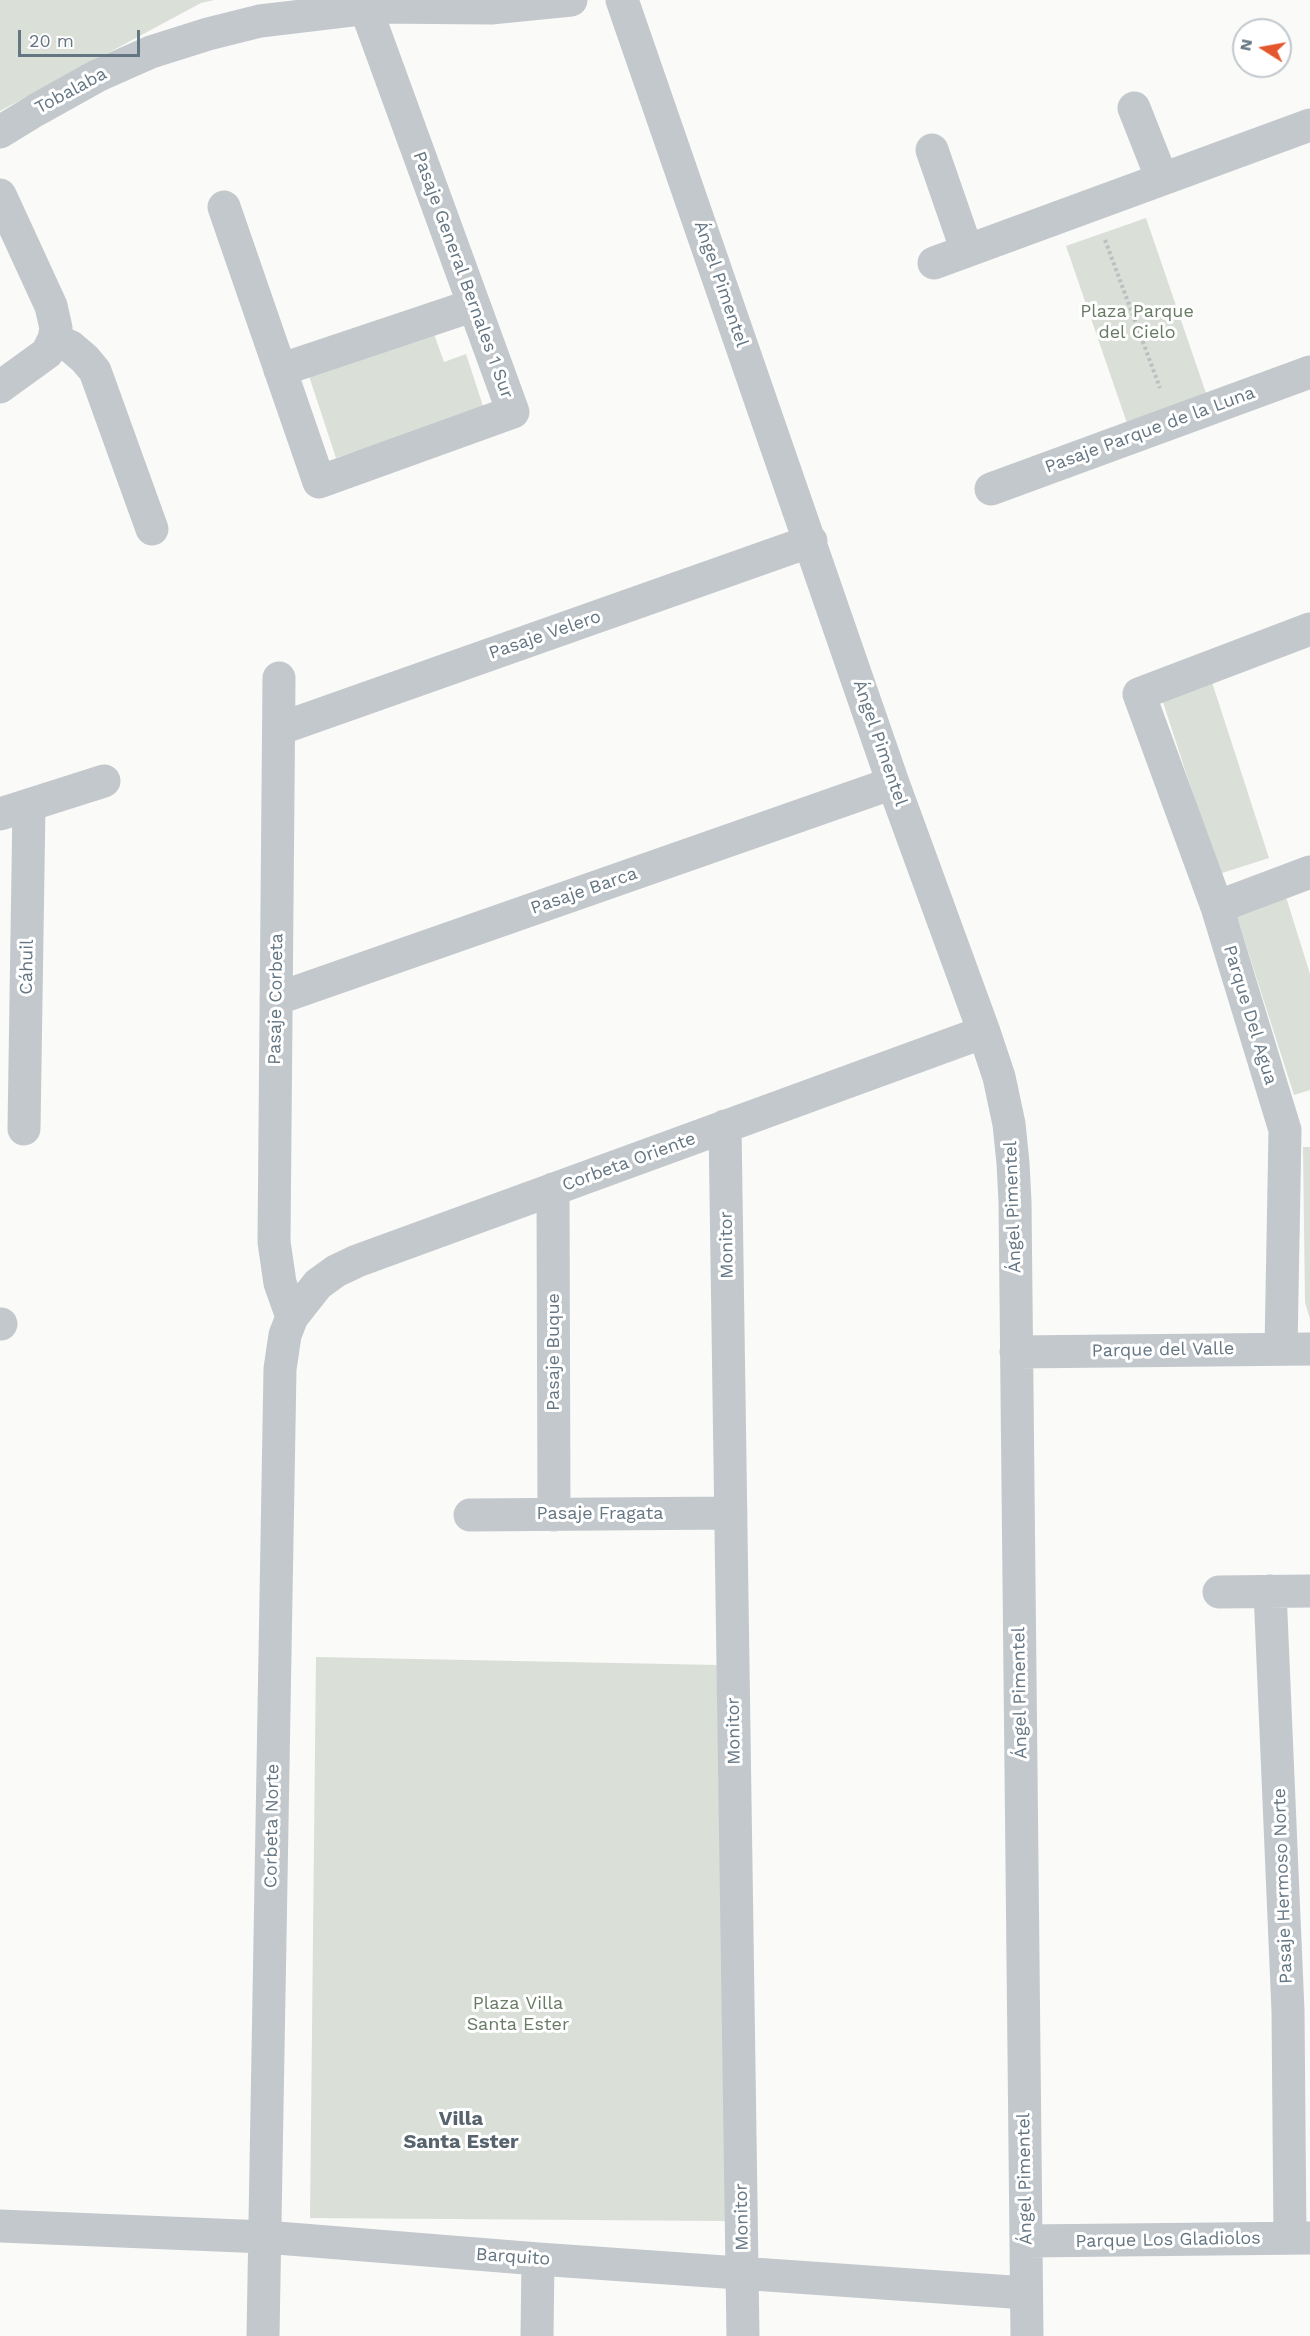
<!DOCTYPE html>
<meta charset="utf-8">
<style>
body{margin:0}
#map{position:relative;width:1310px;height:2336px;overflow:hidden;background:#fafaf8;font-family:"Work Sans",sans-serif}
canvas{display:block}
.north{position:absolute;left:1232px;top:18px;width:60px;height:60px;box-sizing:border-box;background:#fff;border:2px solid #c1c8cd;border-radius:50%;rotate:281deg;font-size:16px;font-weight:700;line-height:24px;text-align:center;color:#657683}
.north::after{content:'';display:block;margin:auto;width:21px;height:27px;background:#e4572e;clip-path:polygon(50% 0,100% 100%,50% 72%,0 100%)}
.scale{position:absolute;left:18px;top:30px;width:122px;height:27px;box-sizing:border-box;border:3px solid #657683;border-top:0;padding-left:8px;font-size:18px;line-height:21px;white-space:nowrap;color:#657683;-webkit-text-stroke:4px #fff;paint-order:stroke}
</style>
<div id="map">
<canvas width="1310" height="2336"></canvas>
<div class="north">N</div>
<div class="scale">20 m</div>
</div>
<script>
const context = document.querySelector('canvas').getContext('2d');
context.lineJoin = 'round';
function fill(path, color) { context.fillStyle = color; context.fill(path, 'evenodd'); }
const poly = rows => new Path2D(rows.map(r => 'M' + r).join(''));
function strokePath(path, color, width, dash) { context.strokeStyle = color; context.lineWidth = width; context.lineCap = dash ? 'butt' : 'round'; context.setLineDash(dash || []); context.stroke(path); }
function label(font, color, halo, rows, align = 'center') {
  context.font = font + ' "Work Sans",sans-serif'; context.lineWidth = 6; context.setLineDash([]); context.textBaseline = 'middle'; context.strokeStyle = halo; context.fillStyle = color; for (const [text, x, y, turn = 0] of rows) {
    context.save(); context.translate(x, y); context.rotate((+turn || 0) * Math.PI / 180); context.textAlign = isNaN(turn) ? turn : align; if (halo) context.strokeText(text, 0, 0); context.fillText(text, 0, 0); context.restore();
  }
}
fill(poly([
 [0,0,214,0,201,3,0,111],
 [1146,218,1208,399,1128,426,1066,246],
 [433,331,444,362,466,354,484,409,336,458,308,373],
 [1210,676,1269,858,1219,874,1160,693],
 [1286,897,1310,974,1310,1090,1294,1095,1236,914],
 [1303,1147,1310,1147,1310,1319,1305,1302],
 [316,1657,717,1665,726,2221,310,2218]
]), '#dadfd7');
strokePath(poly([
 [1105,240,1160,388]
]), '#bbbfc2', 4, [3, 3]);
strokePath(poly([
 [622,0,893,783,984,1032,999,1077,1009,1124,1013,1163,1015,1202,1027,2336],
 [1134,108,1162,179],
 [0,132,36,110,97,76,151,52,208,34,260,21,377,7,491,8,571,0],
 [932,150,967,251],
 [0,195,51,306,56,328,54,339,47,353,0,387],
 [224,207,319,482,513,412,366,9],
 [934,263,1310,125],
 [54,339,71,347,85,359,95,371,152,529],
 [280,370,474,305],
 [991,489,1310,372],
 [279,678,274,1242,280,1283,292,1317],
 [279,729,811,541],
 [0,814,104,781],
 [1217,907,1310,872],
 [276,999,893,783],
 [725,1126,743,2336],
 [24,1129,29,805],
 [553,1189,554,1515],
 [0,1324,1,1324],
 [1281,1349,1285,1130,1217,907,1139,694,1310,629],
 [1016,1352,1310,1349],
 [470,1515,731,1513],
 [1270,1591,1288,2011,1290,2238],
 [1219,1592,1310,1591],
 [0,2226,265,2237,538,2259,1026,2293],
 [1026,2241,1310,2238],
 [263,2336,280,1369,285,1335,292,1317,318,1284,336,1271,357,1261,984,1032],
 [537,2336,538,2259]
]), '#c3c8cc', 33);
label('18px', '#657683', '#fff', [
 ["Tobalaba",71,91,-28],
 ["Pasaje General Bernales 1 Sur",463,275,70],
 ["Ángel Pimentel",721,284,71],
 ["Pasaje Parque de la Luna",1150,430,-20],
 ["Pasaje Velero",545,635,-19],
 ["Ángel Pimentel",880,743,71],
 ["Pasaje Barca",584,891,-19],
 ["Cáhuil",27,967,-89],
 ["Pasaje Corbeta",276,999,-89],
 ["Parque Del Agua",1250,1015,73],
 ["Corbeta Oriente",629,1162,-20],
 ["Ángel Pimentel",1013,1207,-92],
 ["Monitor",727,1245,-91],
 ["Parque del Valle",1163,1350,-1],
 ["Pasaje Buque",554,1352,-90],
 ["Pasaje Fragata",600,1514],
 ["Ángel Pimentel",1020,1693,-91],
 ["Monitor",734,1731,-91],
 ["Corbeta Norte",272,1826,-89],
 ["Pasaje Hermoso Norte",1283,1886,-92],
 ["Ángel Pimentel",1025,2179,-91],
 ["Monitor",742,2217,-91],
 ["Parque Los Gladiolos",1168,2240,-1],
 ["Barquito",513,2257,4]
]);
label('18px', '#687a64', '#fff', [
 ["Plaza Parque",1137,312],
 ["del Cielo",1137,333],
 ["Plaza Villa",518,2004],
 ["Santa Ester",518,2025]
]);
label('bold 20px', '#57646e', '#fff', [
 ["Villa",461,2119],
 ["Santa Ester",461,2142]
]);
</script>
